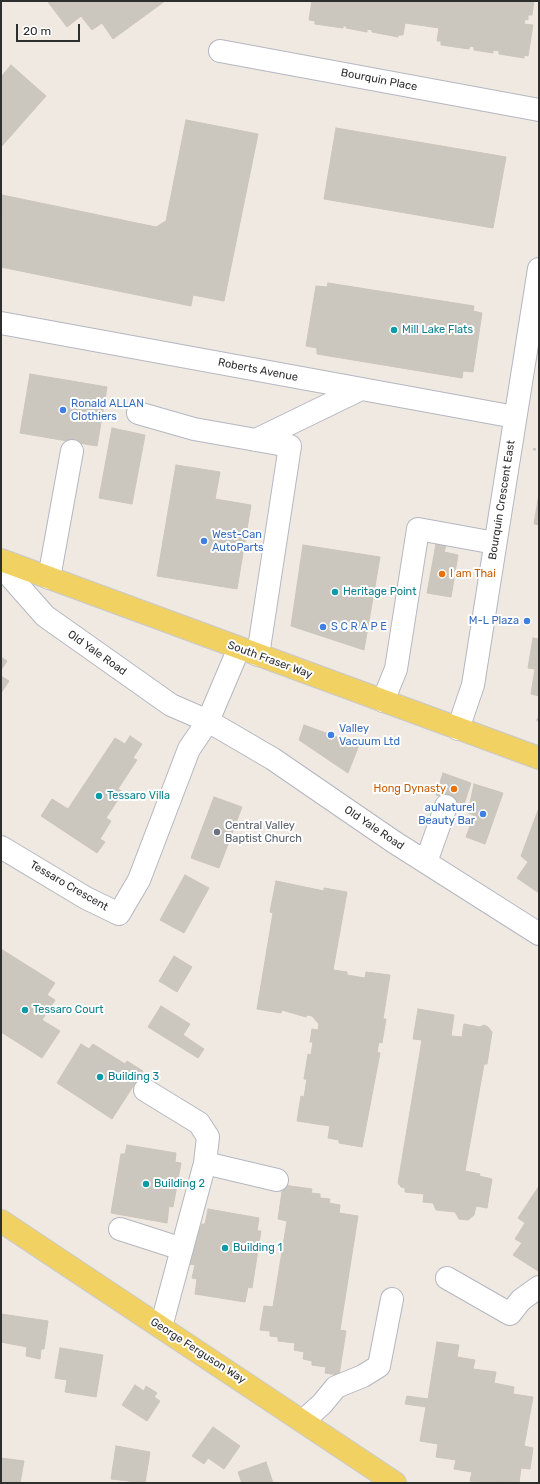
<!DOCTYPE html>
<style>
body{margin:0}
#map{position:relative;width:540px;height:1484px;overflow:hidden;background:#efe9e1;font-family:Rubik,sans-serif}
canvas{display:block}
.frame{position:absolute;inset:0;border:2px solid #2e2e2e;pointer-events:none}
.scale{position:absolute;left:16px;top:24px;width:64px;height:18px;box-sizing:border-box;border:2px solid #2e2e2e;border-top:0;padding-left:5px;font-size:12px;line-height:14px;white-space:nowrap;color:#2e2e2e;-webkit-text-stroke:3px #fff;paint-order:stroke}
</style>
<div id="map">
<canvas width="540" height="1484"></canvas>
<div class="frame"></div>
<div class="scale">20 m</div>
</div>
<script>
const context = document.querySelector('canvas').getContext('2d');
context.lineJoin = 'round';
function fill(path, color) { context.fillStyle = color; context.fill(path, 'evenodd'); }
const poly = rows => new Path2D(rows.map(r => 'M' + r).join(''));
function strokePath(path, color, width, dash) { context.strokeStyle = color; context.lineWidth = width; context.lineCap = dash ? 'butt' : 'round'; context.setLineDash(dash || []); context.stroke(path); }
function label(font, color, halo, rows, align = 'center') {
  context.font = font + ' Rubik,sans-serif'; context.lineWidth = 4; context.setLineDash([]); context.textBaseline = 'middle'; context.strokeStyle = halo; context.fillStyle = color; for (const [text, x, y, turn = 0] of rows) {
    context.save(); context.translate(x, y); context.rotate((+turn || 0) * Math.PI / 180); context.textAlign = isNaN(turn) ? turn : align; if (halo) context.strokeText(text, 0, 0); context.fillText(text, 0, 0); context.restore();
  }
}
const building = poly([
 [49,1,165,1,113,39,102,23,92,30,81,16,67,27,48,2,49,1],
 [312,1,450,1,457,3,457,1,534,1,532,15,528,15,528,20,525,19,524,24,533,25,528,56,524,55,524,58,499,54,499,51,493,50,493,53,474,50,474,47,470,46,469,49,441,45,441,41,437,41,439,28,405,23,403,35,398,35,398,37,372,32,372,30,367,29,367,32,346,28,347,26,343,26,343,28,315,24,315,21,309,20,312,1],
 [11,65,46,96,1,147,1,77,11,65],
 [186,120,258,134,224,301,193,295,191,306,1,267,2,195,156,227,166,221,186,120],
 [336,128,506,157,493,228,324,199,336,128],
 [328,283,474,306,473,311,482,313,473,372,463,371,462,378,317,354,317,348,306,346,316,286,327,287,328,283],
 [30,374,107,387,97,446,20,433,30,374],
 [112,428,145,435,132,504,99,498,112,428],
 [176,465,220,472,215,499,251,505,237,589,157,576,176,465],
 [539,494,539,525,534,524,539,494],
 [436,544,446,546,444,552,458,555,451,597,427,593,436,544],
 [303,545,380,557,364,650,291,626,303,545],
 [533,638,539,639,539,696,531,694,535,669,528,668,533,638],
 [1,657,7,661,1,670,1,657],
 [1,676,9,681,1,693,1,676],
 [304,725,359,745,348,773,299,740,304,725],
 [130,736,142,744,133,758,137,760,118,789,123,792,106,818,111,821,100,839,105,842,97,853,41,816,52,799,68,809,115,738,125,744,130,736],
 [443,773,471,783,464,804,436,795,443,773],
 [474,784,503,793,485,844,466,837,474,815,468,813,474,784],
 [214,797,242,807,219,868,191,858,214,797],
 [539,808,539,893,517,878,528,862,521,856,539,808],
 [185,875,209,888,184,933,160,920,185,875],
 [276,881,324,891,324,888,347,892,333,970,347,972,347,975,365,978,366,972,390,975,383,1019,386,1019,382,1043,379,1042,377,1052,380,1053,362,1147,339,1143,339,1140,328,1138,330,1126,297,1121,301,1096,304,1097,307,1079,304,1079,308,1054,311,1055,313,1042,310,1042,312,1029,318,1030,319,1024,312,1016,307,1015,306,1017,282,1010,281,1013,257,1009,273,913,270,912,276,881],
 [1,949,55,983,47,995,55,1000,42,1020,60,1031,42,1058,1,1032,1,949],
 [174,956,192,967,177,992,159,981,174,956],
 [161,1006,190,1024,183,1035,204,1049,198,1058,148,1027,161,1006],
 [418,1009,454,1015,451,1036,462,1037,464,1024,480,1027,484,1025,488,1027,492,1032,487,1064,484,1064,465,1171,480,1174,479,1176,492,1179,487,1208,476,1206,474,1215,468,1220,459,1219,455,1212,436,1210,433,1203,423,1202,424,1194,405,1192,405,1188,401,1187,398,1183,422,1040,413,1039,418,1009],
 [81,1044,89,1049,93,1044,125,1064,127,1061,143,1071,112,1119,57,1083,81,1044],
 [127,1145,176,1153,175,1162,181,1163,173,1207,169,1206,167,1223,111,1213,121,1154,125,1154,127,1145],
 [283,1185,312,1189,311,1193,320,1194,320,1198,330,1199,329,1203,340,1205,339,1213,358,1216,340,1330,346,1331,339,1375,325,1373,326,1367,312,1365,312,1361,303,1359,304,1352,294,1350,295,1343,278,1341,278,1337,270,1336,270,1331,260,1330,264,1306,273,1307,287,1221,278,1219,283,1185],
 [539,1186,539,1269,538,1271,513,1255,522,1243,515,1239,525,1223,518,1218,539,1186],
 [208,1209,259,1218,257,1231,261,1231,252,1288,248,1287,245,1302,195,1294,197,1279,192,1278,195,1265,189,1264,196,1227,201,1227,202,1224,205,1224,208,1209],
 [1,1314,48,1321,44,1349,41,1349,40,1359,26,1356,27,1347,1,1342,1,1314],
 [437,1342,459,1345,457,1357,475,1360,473,1369,496,1372,494,1383,514,1387,513,1394,533,1397,524,1446,533,1448,530,1469,521,1468,519,1483,470,1481,472,1472,454,1469,456,1460,436,1457,438,1444,420,1441,426,1407,405,1404,407,1396,428,1399,437,1342],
 [60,1348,103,1355,96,1397,65,1392,67,1380,55,1378,60,1348],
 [135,1385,144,1391,146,1386,157,1393,154,1397,160,1401,147,1421,122,1405,135,1385],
 [213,1427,240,1446,224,1469,208,1458,204,1464,192,1456,213,1427],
 [116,1446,150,1452,145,1483,111,1479,116,1446],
 [1,1458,24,1461,20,1483,1,1483,1,1458],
 [266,1462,273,1483,242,1483,238,1472,266,1462]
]);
fill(building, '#cbc7bf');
strokePath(building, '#cbc5ba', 1);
const minor = poly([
 [220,51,539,110],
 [1,323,515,417],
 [138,413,194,429,290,446,258,655],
 [256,440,361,389],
 [1,566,45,616,171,705,208,721,189,749,139,880,119,914,86,898,1,847],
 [49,578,72,451],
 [239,648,208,721,273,759,394,842,539,934],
 [383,701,396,669,418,529,495,543],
 [458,729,473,685,539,269],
 [426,862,446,806],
 [145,1090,199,1123,208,1137,205,1163,161,1327],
 [205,1163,277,1180],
 [120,1229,182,1249],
 [447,1278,510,1314,521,1300,539,1287],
 [303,1421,322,1404,336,1387,363,1376,379,1366,392,1299]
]);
const major = poly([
 [1,560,539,758],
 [1,1221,395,1483]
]);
strokePath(minor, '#b4b7c1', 24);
strokePath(major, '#c9c9c9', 24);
strokePath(poly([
 [533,449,539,450],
 [537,721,539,718]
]), '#c9c9c9', 2.5, [3, 2]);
strokePath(minor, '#fff', 22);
strokePath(major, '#f2d163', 22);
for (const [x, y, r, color] of [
 [394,330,4,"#0f9aa8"],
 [63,410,4,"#3f7fe0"],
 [204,541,4,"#3f7fe0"],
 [442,574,4,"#e8710a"],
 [335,592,4,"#0f9aa8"],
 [527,621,4,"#3f7fe0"],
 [323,627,4,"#3f7fe0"],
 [331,735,4,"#3f7fe0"],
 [454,789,4,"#e8710a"],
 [99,796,4,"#0f9aa8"],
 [483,814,4,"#3f7fe0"],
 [217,832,4,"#6b7280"],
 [25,1010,4,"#0f9aa8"],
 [100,1077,4,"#0f9aa8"],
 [146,1184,4,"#0f9aa8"],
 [225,1248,4,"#0f9aa8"]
]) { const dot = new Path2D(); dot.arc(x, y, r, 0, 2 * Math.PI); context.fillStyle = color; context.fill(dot); strokePath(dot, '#fff', 1.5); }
label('11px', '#2e2e2e', '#fff', [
 ["Bourquin Place",379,80,11],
 ["Roberts Avenue",258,370,11],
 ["Bourquin Crescent East",502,500,-81],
 ["Old Yale Road",97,653,35],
 ["South Fraser Way",270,660,20],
 ["Old Yale Road",374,828,34],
 ["Tessaro Crescent",69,886,30],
 ["George Ferguson Way",198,1351,33]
]);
label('11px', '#0d838f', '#fff', [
 ["Mill Lake Flats",402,330],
 ["Heritage Point",343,592],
 ["Tessaro Villa",107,796],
 ["Tessaro Court",33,1010],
 ["Building 3",108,1077],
 ["Building 2",154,1184],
 ["Building 1",233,1248]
], 'left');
label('11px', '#366cbe', '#fff', [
 ["Ronald ALLAN",71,404],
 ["Clothiers",71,417],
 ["West-Can",212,535],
 ["AutoParts",212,548],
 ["M-L Plaza",519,621,"right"],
 ["S C R A P E",331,627],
 ["Valley",339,729],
 ["Vacuum Ltd",339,742],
 ["auNaturel",475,808,"right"],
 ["Beauty Bar",475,821,"right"]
], 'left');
label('11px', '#c56008', '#fff', [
 ["I am Thai",450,574],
 ["Hong Dynasty",446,789,"right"]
], 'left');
label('11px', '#5b616d', '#fff', [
 ["Central Valley",225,826],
 ["Baptist Church",225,839]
], 'left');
</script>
